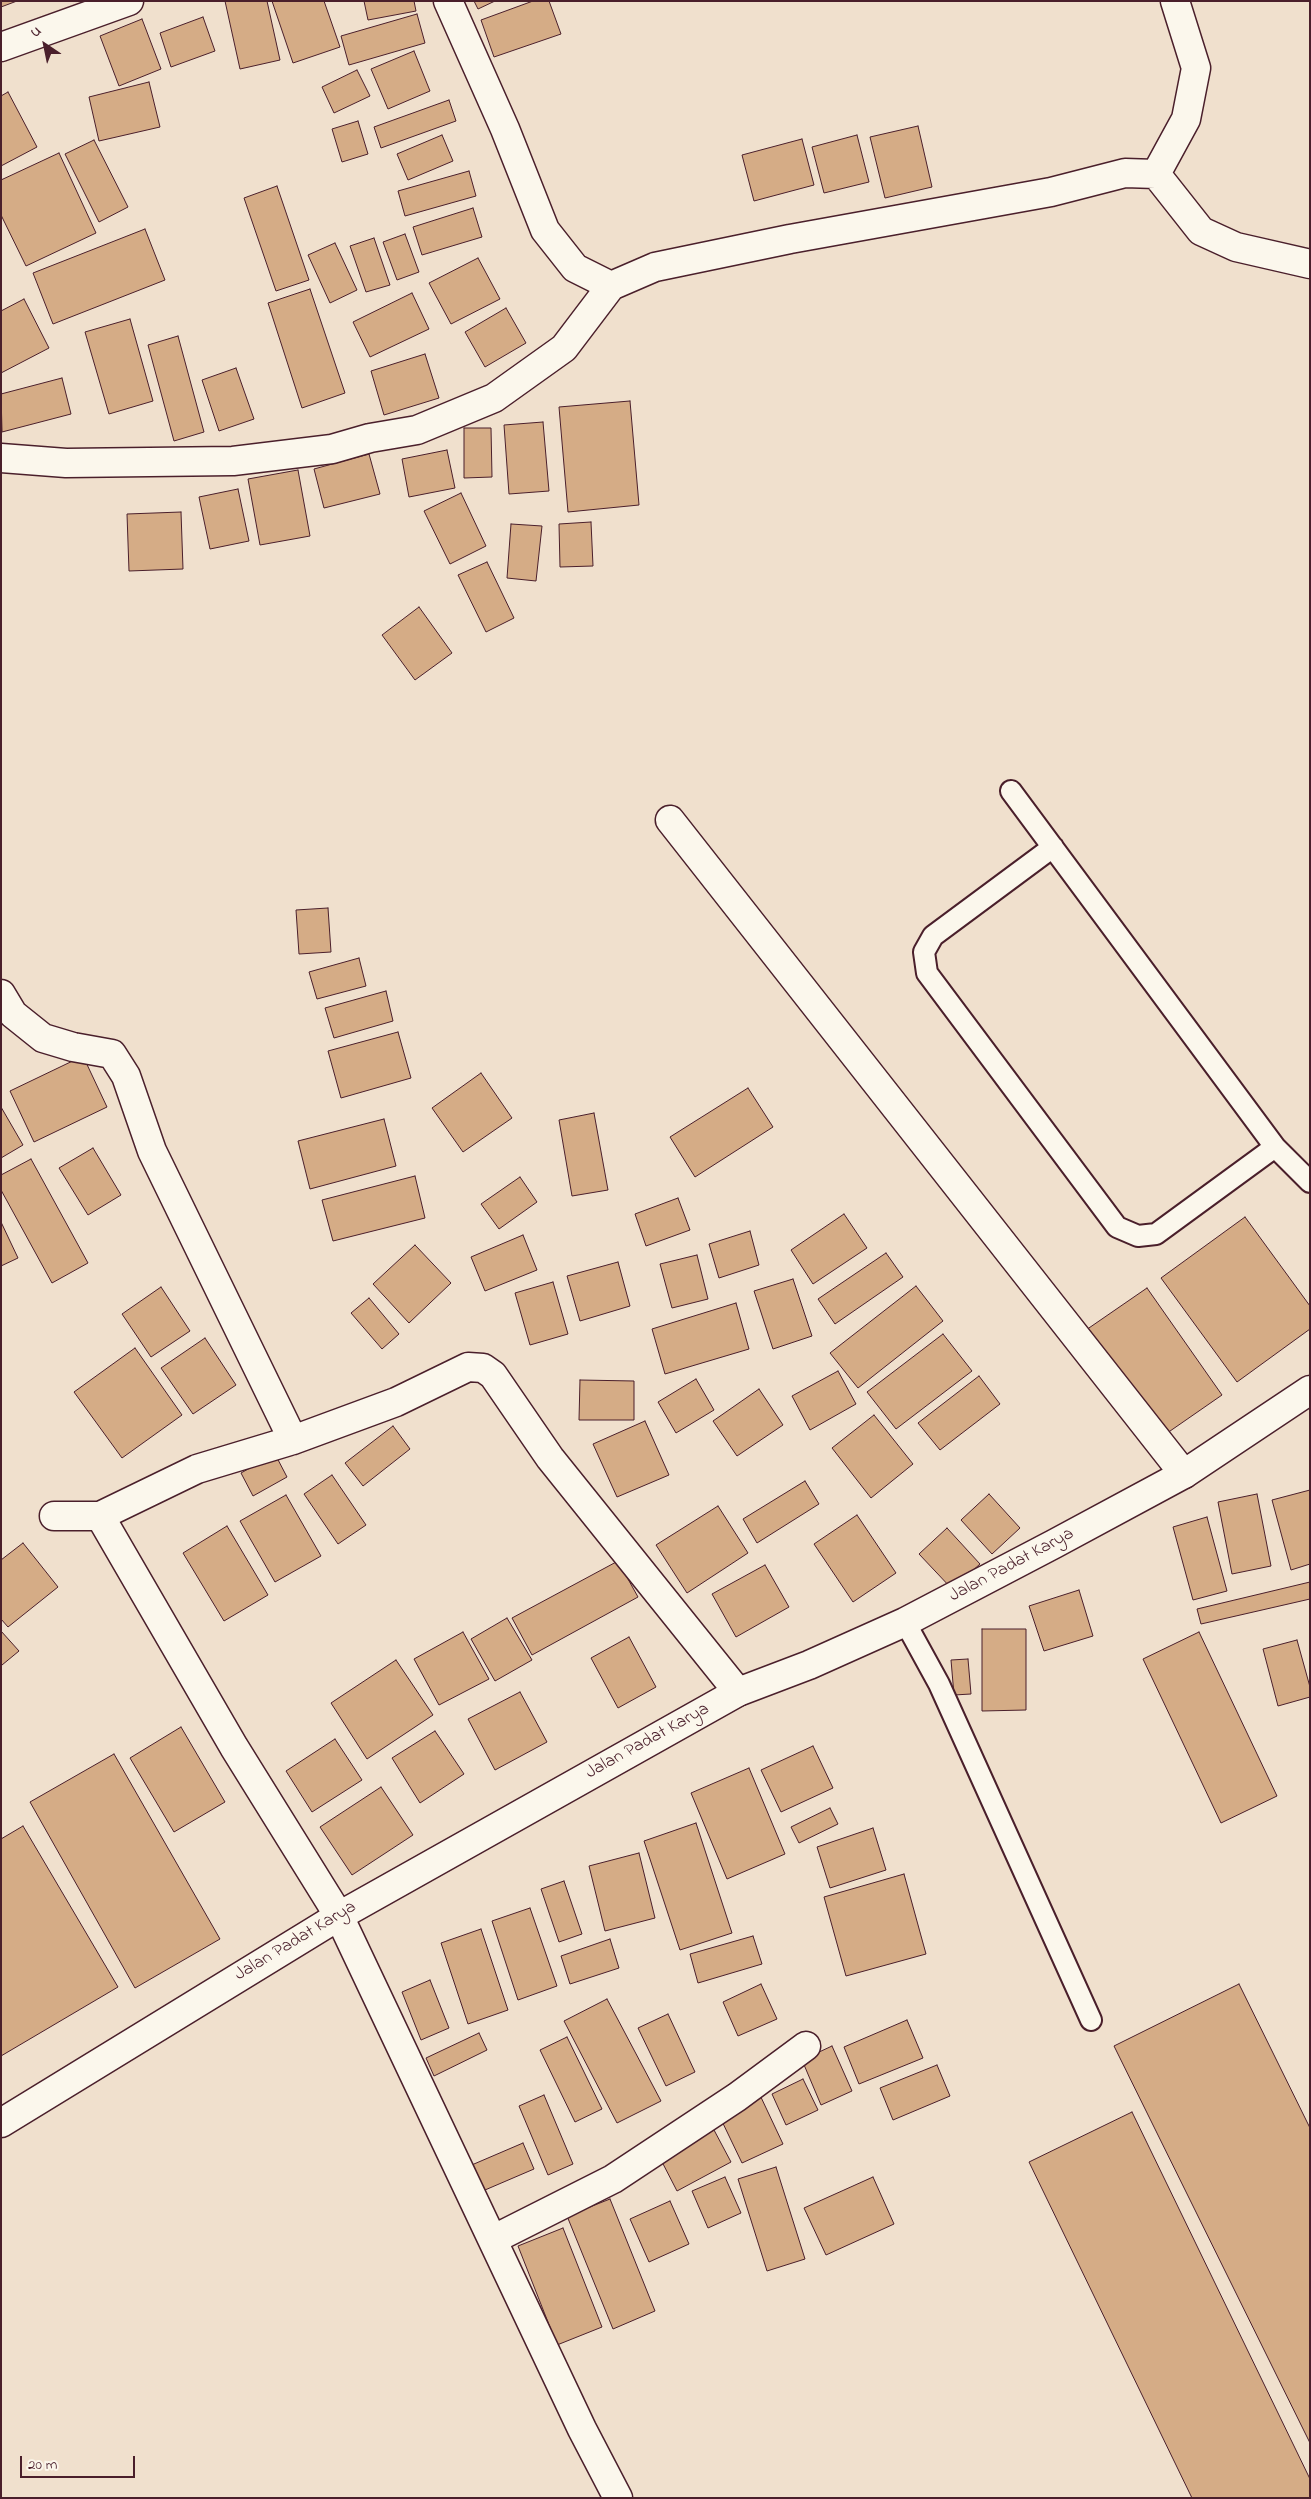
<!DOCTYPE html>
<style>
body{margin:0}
#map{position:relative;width:1311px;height:2499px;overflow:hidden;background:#f0e0cd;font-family:"Indie Flower",sans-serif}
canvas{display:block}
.frame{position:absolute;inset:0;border:2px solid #4a1f2b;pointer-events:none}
.north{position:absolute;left:20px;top:20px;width:50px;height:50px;-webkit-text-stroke:4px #fbf7ec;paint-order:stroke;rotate:326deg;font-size:14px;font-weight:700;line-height:20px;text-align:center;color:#4a1f2b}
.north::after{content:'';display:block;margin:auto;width:18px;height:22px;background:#4a1f2b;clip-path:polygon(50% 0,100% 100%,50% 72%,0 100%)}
.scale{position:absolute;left:20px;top:2456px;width:115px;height:22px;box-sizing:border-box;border:2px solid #4a1f2b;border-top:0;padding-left:6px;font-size:15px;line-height:18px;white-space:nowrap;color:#4a1f2b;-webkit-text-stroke:4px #fbf7ec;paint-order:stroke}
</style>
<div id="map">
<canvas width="1311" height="2499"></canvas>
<div class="frame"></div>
<div class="north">U</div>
<div class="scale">20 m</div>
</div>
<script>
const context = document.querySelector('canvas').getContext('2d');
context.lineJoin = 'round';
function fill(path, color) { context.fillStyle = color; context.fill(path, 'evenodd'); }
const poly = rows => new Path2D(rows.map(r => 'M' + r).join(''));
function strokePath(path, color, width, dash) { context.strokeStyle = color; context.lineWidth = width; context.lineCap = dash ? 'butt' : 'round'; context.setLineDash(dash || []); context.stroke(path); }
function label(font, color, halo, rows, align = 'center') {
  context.font = font + ' "Indie Flower",sans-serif'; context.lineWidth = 4; context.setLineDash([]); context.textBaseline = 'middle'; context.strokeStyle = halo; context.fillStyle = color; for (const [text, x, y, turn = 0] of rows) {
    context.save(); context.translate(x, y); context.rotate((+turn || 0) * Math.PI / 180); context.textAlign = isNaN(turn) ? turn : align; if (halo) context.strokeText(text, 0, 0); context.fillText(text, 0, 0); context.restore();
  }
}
const building = poly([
 [1,1,17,1,1,7,1,1],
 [225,1,267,1,280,60,240,69,225,1],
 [272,1,324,1,340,47,293,63,272,1],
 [364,1,414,1,416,11,368,20,364,1],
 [474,1,495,1,478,9,474,1],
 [533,1,549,1,561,34,494,57,481,20,533,1],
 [417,14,425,43,349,65,341,36,417,14],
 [203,17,215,51,171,67,160,33,203,17],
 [142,19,161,69,119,86,100,36,142,19],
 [414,51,430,91,388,109,371,69,414,51],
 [357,70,370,96,334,113,322,87,357,70],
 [149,82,160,127,99,141,89,97,149,82],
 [8,92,37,147,1,166,1,96,8,92],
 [449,100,456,121,381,148,374,127,449,100],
 [358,121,368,154,342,162,332,129,358,121],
 [918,126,932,187,885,198,870,137,918,126],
 [442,135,453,161,408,180,397,154,442,135],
 [857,135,869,182,824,193,812,147,857,135],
 [802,139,814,185,754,201,742,155,802,139],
 [94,140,128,207,99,222,65,154,94,140],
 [59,153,96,233,26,266,1,215,1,180,59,153],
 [469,171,476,196,405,216,398,191,469,171],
 [277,186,309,280,276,291,244,198,277,186],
 [473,208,482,237,422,255,413,227,473,208],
 [145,229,165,280,53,324,33,273,145,229],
 [405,234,419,272,397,280,383,242,405,234],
 [374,238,390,285,366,292,350,246,374,238],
 [335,243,357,290,330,303,308,255,335,243],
 [478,258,500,299,451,324,429,283,478,258],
 [310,289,345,393,302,408,268,303,310,289],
 [412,293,429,329,370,357,353,322,412,293],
 [24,299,49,348,1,373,1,311,24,299],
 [506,308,526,343,485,367,465,332,506,308],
 [130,319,153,401,109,414,85,332,130,319],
 [178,336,204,432,174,441,148,345,178,336],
 [425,354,439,398,384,415,371,371,425,354],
 [236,368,254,419,219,431,202,380,236,368],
 [62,378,71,414,2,432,1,394,62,378],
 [630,401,639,505,568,512,559,407,630,401],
 [543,422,549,491,509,494,504,425,543,422],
 [464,428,491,428,492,477,464,478,464,428],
 [447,450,455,488,409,497,402,459,447,450],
 [369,454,380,494,324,508,314,469,369,454],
 [298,470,310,536,260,545,248,479,298,470],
 [238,489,249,541,210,549,199,497,238,489],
 [461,493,486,546,450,564,424,511,461,493],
 [181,512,183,569,129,571,127,514,181,512],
 [591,522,593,566,560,567,559,524,591,522],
 [511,524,542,526,536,581,507,578,511,524],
 [487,562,514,618,486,632,458,575,487,562],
 [419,607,452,653,415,680,382,635,419,607],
 [328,908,331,952,299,954,296,910,328,908],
 [359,958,366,986,317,999,309,972,359,958],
 [386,991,393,1021,334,1038,325,1008,386,991],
 [398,1032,411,1078,341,1098,328,1051,398,1032],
 [83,1056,107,1107,34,1142,10,1091,83,1056],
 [481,1073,512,1118,463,1152,432,1108,481,1073],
 [748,1088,773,1127,695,1177,670,1137,748,1088],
 [1,1107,23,1145,1,1158,1,1107],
 [594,1113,608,1190,572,1196,559,1120,594,1113],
 [384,1119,396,1166,310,1189,298,1141,384,1119],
 [93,1148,121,1195,88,1215,59,1168,93,1148],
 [31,1159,88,1263,52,1283,1,1190,1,1175,31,1159],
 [415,1176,425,1218,333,1241,322,1200,415,1176],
 [520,1177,537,1202,499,1229,481,1204,520,1177],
 [678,1198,690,1230,646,1246,635,1214,678,1198],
 [844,1214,867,1248,813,1284,791,1250,844,1214],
 [1245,1217,1310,1306,1310,1329,1237,1382,1161,1278,1245,1217],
 [1,1222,18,1258,1,1266,1,1222],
 [750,1231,759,1265,719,1278,709,1244,750,1231],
 [523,1235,537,1270,485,1291,471,1257,523,1235],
 [415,1245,451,1283,409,1323,373,1284,415,1245],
 [886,1253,903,1277,835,1324,818,1299,886,1253],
 [697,1255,708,1299,672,1308,660,1264,697,1255],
 [618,1262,630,1306,580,1321,567,1276,618,1262],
 [793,1279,812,1336,773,1349,754,1291,793,1279],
 [553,1282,568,1334,530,1345,515,1293,553,1282],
 [916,1286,943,1321,858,1388,830,1353,916,1286],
 [161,1287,190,1331,151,1357,122,1314,161,1287],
 [1147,1288,1222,1395,1160,1438,1086,1330,1147,1288],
 [369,1298,399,1334,382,1349,351,1313,369,1298],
 [736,1303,749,1349,665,1374,652,1329,736,1303],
 [943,1334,972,1371,896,1429,867,1392,943,1334],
 [205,1338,236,1385,193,1414,161,1368,205,1338],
 [135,1348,182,1415,122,1458,74,1392,135,1348],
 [838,1371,856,1404,810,1430,792,1396,838,1371],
 [979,1376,1000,1404,940,1450,918,1423,979,1376],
 [696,1379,714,1410,676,1433,658,1402,696,1379],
 [580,1380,634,1381,634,1420,579,1420,580,1380],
 [759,1389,783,1425,737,1456,713,1421,759,1389],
 [874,1415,913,1464,871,1498,832,1448,874,1415],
 [645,1421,669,1475,617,1497,593,1444,645,1421],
 [393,1426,410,1449,363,1486,345,1463,393,1426],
 [275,1454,287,1477,253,1496,241,1473,275,1454],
 [332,1475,366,1525,338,1544,304,1494,332,1475],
 [805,1481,819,1504,757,1543,743,1519,805,1481],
 [1310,1490,1310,1564,1291,1570,1272,1500,1310,1490],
 [989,1494,1020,1528,992,1554,961,1520,989,1494],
 [1257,1494,1271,1566,1232,1574,1218,1502,1257,1494],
 [286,1495,321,1556,275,1582,240,1521,286,1495],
 [718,1506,748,1553,687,1593,656,1545,718,1506],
 [857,1515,896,1573,853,1602,814,1544,857,1515],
 [1207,1517,1227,1591,1193,1600,1173,1527,1207,1517],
 [227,1526,268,1595,224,1621,183,1553,227,1526],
 [947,1528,980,1564,952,1589,919,1554,947,1528],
 [23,1543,58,1587,8,1627,1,1619,1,1560,23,1543],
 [618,1561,638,1597,532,1655,512,1618,618,1561],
 [765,1565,789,1607,736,1637,712,1594,765,1565],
 [1310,1582,1310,1599,1201,1624,1197,1609,1310,1582],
 [1079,1590,1093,1636,1044,1651,1029,1606,1079,1590],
 [507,1618,532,1660,495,1681,471,1639,507,1618],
 [982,1629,1026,1629,1026,1710,982,1711,982,1629],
 [1,1631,19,1651,2,1665,1,1664,1,1631],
 [463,1632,489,1679,439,1705,414,1659,463,1632],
 [1199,1632,1277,1796,1221,1823,1143,1659,1199,1632],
 [629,1637,656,1687,618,1708,591,1658,629,1637],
 [1297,1640,1310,1687,1310,1697,1278,1706,1263,1649,1297,1640],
 [968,1659,971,1694,954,1695,951,1660,968,1659],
 [396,1660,433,1715,367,1759,331,1703,396,1660],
 [520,1692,547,1742,495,1770,468,1719,520,1692],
 [181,1727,225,1802,174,1832,130,1758,181,1727],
 [435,1731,464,1774,420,1803,392,1758,435,1731],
 [335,1739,362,1780,312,1812,286,1771,335,1739],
 [813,1746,833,1788,781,1812,761,1770,813,1746],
 [114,1754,220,1939,135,1988,30,1802,114,1754],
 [749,1768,785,1854,727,1879,691,1793,749,1768],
 [381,1787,413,1835,352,1875,320,1827,381,1787],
 [830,1808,838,1824,799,1843,791,1827,830,1808],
 [696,1823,732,1933,680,1950,644,1841,696,1823],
 [23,1826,118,1987,1,2056,1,1839,23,1826],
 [873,1828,886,1870,830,1888,817,1847,873,1828],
 [639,1853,655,1918,605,1931,589,1866,639,1853],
 [904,1874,926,1954,846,1976,824,1897,904,1874],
 [564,1881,582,1934,559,1942,541,1889,564,1881],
 [530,1908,557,1986,518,2000,492,1921,530,1908],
 [481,1929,508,2010,468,2024,441,1943,481,1929],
 [753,1936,762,1964,698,1983,690,1954,753,1936],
 [610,1939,619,1968,570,1984,561,1956,610,1939],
 [430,1980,449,2028,421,2040,402,1992,430,1980],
 [761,1984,777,2019,738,2036,723,2002,761,1984],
 [1239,1984,1310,2128,1310,2443,1114,2046,1239,1984],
 [607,1999,661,2101,617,2123,564,2021,607,1999],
 [668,2014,695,2072,666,2086,638,2028,668,2014],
 [907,2020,923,2058,859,2084,844,2047,907,2020],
 [479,2033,487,2050,434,2076,426,2058,479,2033],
 [567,2037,602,2109,575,2122,540,2050,567,2037],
 [832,2046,852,2091,821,2105,802,2060,832,2046],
 [937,2065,950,2096,893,2120,880,2088,937,2065],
 [803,2079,818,2110,786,2125,772,2094,803,2079],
 [759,2093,783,2144,742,2163,718,2113,759,2093],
 [544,2095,573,2164,548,2175,519,2106,544,2095],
 [1132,2112,1310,2479,1310,2498,1192,2498,1029,2162,1132,2112],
 [714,2130,731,2162,677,2191,660,2158,714,2130],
 [523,2143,534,2169,478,2193,467,2167,523,2143],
 [776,2167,805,2259,767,2271,738,2179,776,2167],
 [725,2177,741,2213,708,2228,692,2191,725,2177],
 [873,2177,894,2224,826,2255,804,2208,873,2177],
 [610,2199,655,2311,613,2329,567,2216,610,2199],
 [670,2201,689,2244,649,2262,630,2219,670,2201],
 [563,2228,602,2327,557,2345,518,2246,563,2228]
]);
fill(building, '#d5ac86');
strokePath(building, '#4a1f2b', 1);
const lane = poly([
 [1011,791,1275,1147,1310,1182],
 [1053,847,933,936,924,952,927,973,1117,1227,1138,1236,1156,1234,1275,1147],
 [905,1622,939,1684,1091,2020]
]);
const street = poly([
 [448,1,505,129,545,230,575,268,611,286],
 [1,47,129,1],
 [1156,174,1186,119,1196,68,1175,1],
 [1,458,66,463,233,461,332,449,370,438,417,430,494,398,564,348,611,286,655,267,790,239,1051,192,1125,173,1156,174,1201,231,1236,247,1310,264],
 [670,820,1184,1474],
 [1,994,13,1014,43,1038,73,1047,112,1054,126,1076,152,1151,293,1440],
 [54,1516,100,1516,197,1469,293,1440,396,1402,468,1367,483,1368,493,1375,550,1458,738,1692],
 [100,1516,234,1747,339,1916,582,2429,618,2498],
 [494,2239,613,2179,737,2097,806,2046]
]);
const secondary = poly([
 [1,2123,339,1916,738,1692,809,1665,905,1622,1054,1544,1184,1474,1310,1390]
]);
strokePath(lane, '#4a1f2b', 24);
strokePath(street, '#4a1f2b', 31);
strokePath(secondary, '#4a1f2b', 31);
strokePath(lane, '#fbf7ec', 20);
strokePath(street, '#fbf7ec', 28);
strokePath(secondary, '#fbf7ec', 28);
label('18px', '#4a1f2b', '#fbf7ec', [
 ["Jalan Padat Karya",1012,1566,-28],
 ["Jalan Padat Karya",648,1742,-29],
 ["Jalan Padat Karya",296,1942,-31]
]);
</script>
